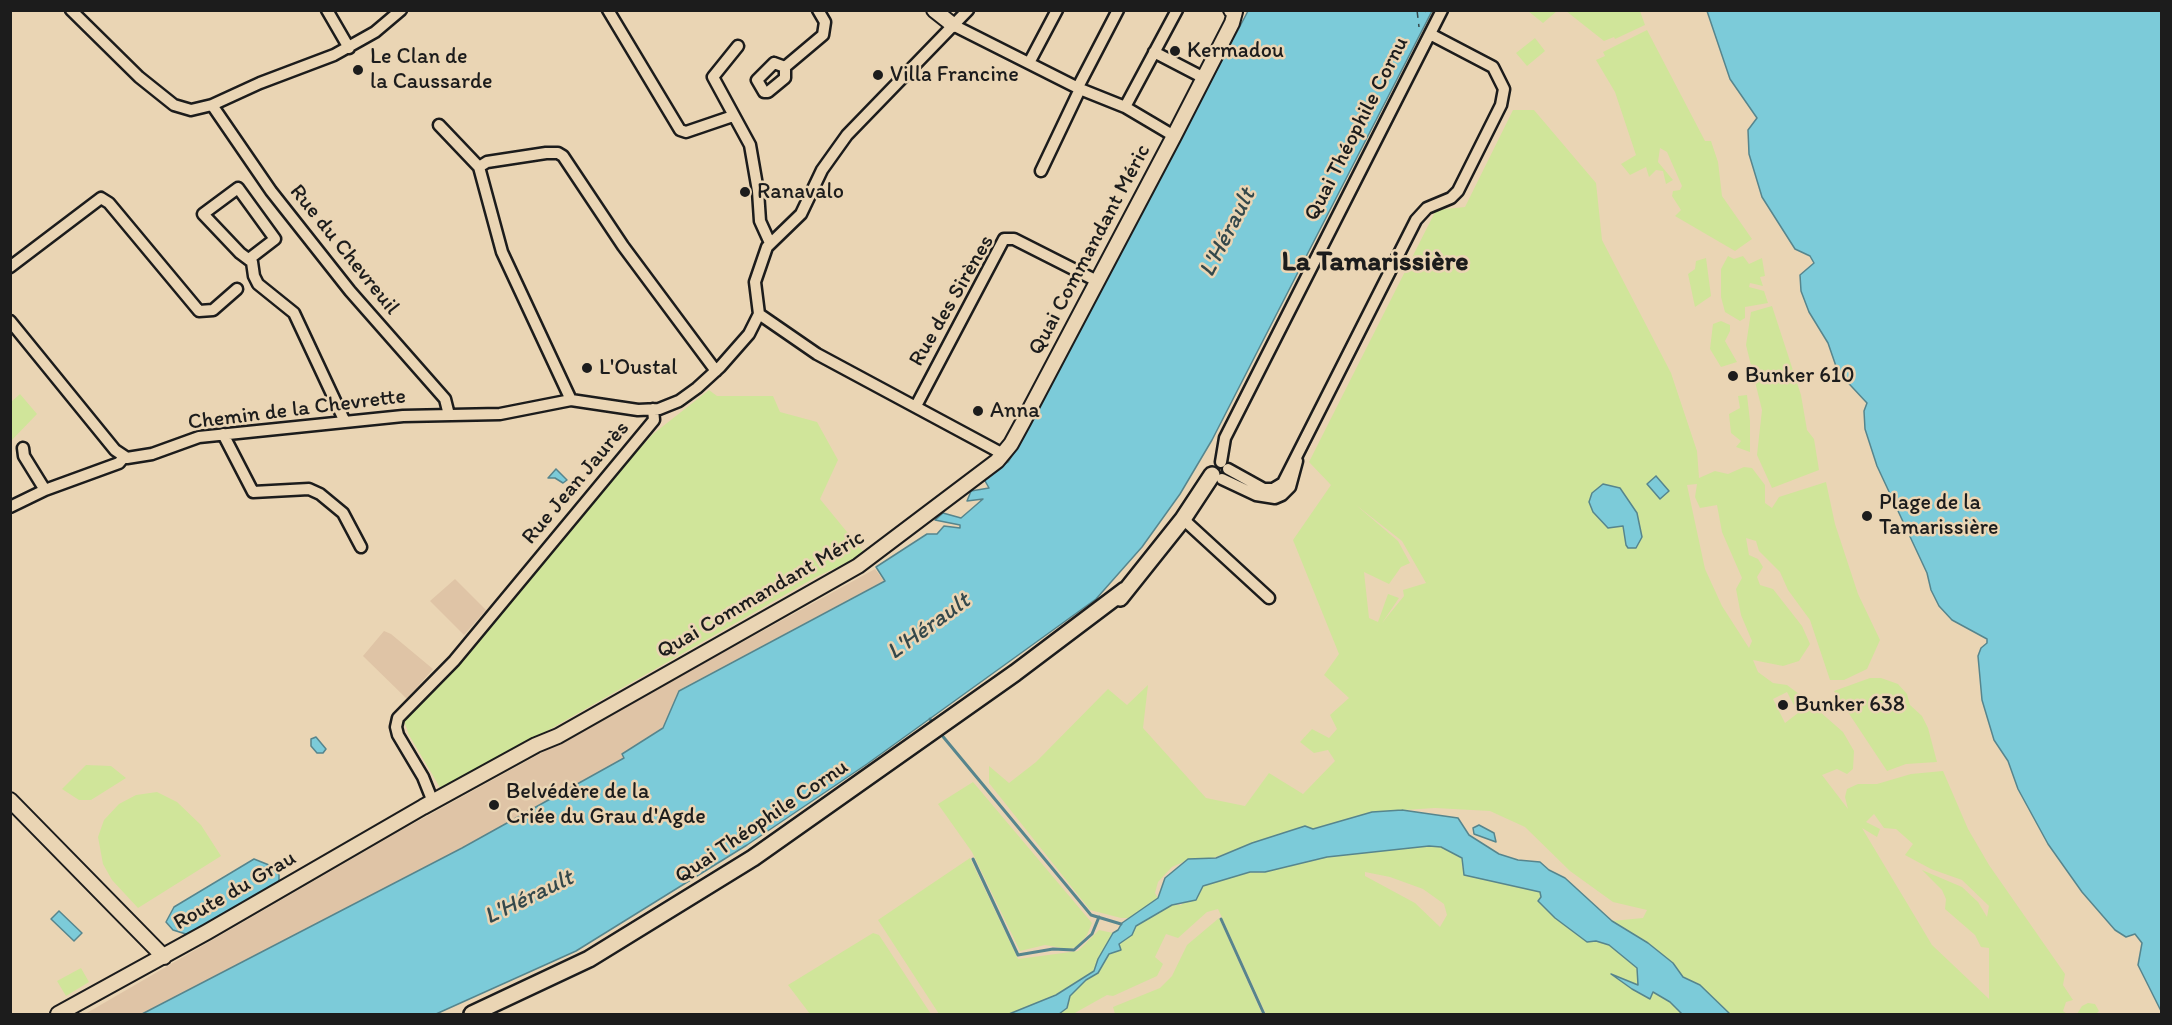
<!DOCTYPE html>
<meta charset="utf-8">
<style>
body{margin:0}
#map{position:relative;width:2172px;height:1025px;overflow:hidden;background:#ead5b4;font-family:Itim,sans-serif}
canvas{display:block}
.frame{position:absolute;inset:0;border:12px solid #1c1c1c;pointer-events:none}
</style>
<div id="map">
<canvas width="2172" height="1025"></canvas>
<div class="frame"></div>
</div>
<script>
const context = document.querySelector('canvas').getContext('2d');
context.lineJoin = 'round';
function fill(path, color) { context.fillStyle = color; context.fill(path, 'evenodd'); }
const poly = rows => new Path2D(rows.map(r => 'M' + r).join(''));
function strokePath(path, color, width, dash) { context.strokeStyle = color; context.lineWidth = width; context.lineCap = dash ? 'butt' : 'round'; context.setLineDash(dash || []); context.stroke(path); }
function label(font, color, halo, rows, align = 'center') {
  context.font = font + ' Itim,sans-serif'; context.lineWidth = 5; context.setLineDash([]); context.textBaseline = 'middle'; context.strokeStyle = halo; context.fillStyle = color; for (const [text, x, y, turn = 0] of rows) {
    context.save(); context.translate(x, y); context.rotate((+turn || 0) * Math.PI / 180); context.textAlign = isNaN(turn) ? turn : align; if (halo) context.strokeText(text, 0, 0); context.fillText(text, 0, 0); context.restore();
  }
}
fill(poly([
 [875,569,884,581,679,690,663,728,623,754,625,758,462,848,142,1014,85,1014,400,831],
 [455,579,486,610,464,635,430,601],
 [384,631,391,634,433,669,407,699,363,656]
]), '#dfc4a6');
fill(poly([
 [1528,11,1528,10,1557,11,1543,23],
 [1566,11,1640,11,1645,25,1615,39,1614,37,1604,41],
 [1647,30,1705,141,1711,141,1718,162,1722,196,1752,239,1735,251,1675,216,1681,210,1672,196,1673,191,1680,190,1682,186,1667,152,1660,148,1658,162,1673,180,1666,184,1663,171,1656,170,1649,177,1646,167,1630,175,1621,164,1636,155,1615,92,1596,60,1605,56,1603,52],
 [1535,38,1545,51,1527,66,1516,53],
 [1513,110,1534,110,1596,183,1602,240,1671,373,1697,451,1699,478,1715,471,1728,474,1744,467,1752,468,1765,485,1765,503,1772,508,1779,497,1826,482,1835,524,1858,594,1880,640,1867,669,1844,680,1830,680,1810,620,1788,590,1780,572,1759,551,1756,541,1746,538,1749,555,1758,559,1763,567,1757,577,1760,585,1773,589,1802,626,1810,644,1799,661,1783,666,1753,660,1758,672,1773,683,1787,685,1799,694,1805,707,1819,711,1843,732,1854,751,1853,769,1847,774,1837,769,1822,775,1848,809,1845,797,1847,789,1858,784,1877,784,1911,774,1943,771,1968,829,1989,865,2065,974,2063,985,2073,1000,2066,1002,2063,1011,2067,1014,1730,1014,1700,985,1683,977,1673,963,1648,943,1612,921,1643,918,1647,910,1613,902,1570,871,1525,827,1490,811,1435,808,1372,812,1313,829,1305,826,1207,860,1190,859,1172,867,1158,882,1155,893,1158,898,1130,918,1121,918,1090,910,989,783,989,766,1009,783,1036,762,1108,689,1127,705,1148,685,1143,728,1206,798,1245,806,1269,773,1303,794,1335,761,1328,750,1314,753,1300,742,1312,729,1329,738,1337,729,1330,715,1349,698,1324,675,1339,654,1293,540,1331,485,1309,462,1436,210,1465,207],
 [1697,484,1695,497,1700,508,1717,505,1722,532,1742,578,1736,589,1741,615,1752,641,1749,648,1722,606,1705,569,1687,485],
 [1356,505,1402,541,1426,583,1403,590,1404,596,1382,623,1399,598,1388,594,1378,622,1369,618,1364,572,1389,584,1401,567,1410,563,1398,541],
 [1787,692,1798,713,1785,723,1773,699],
 [1874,814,1884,828,1896,829,1913,844,1905,855,1931,869,1962,880,1989,906,1987,917,1978,902,1962,887,1922,870,1942,890,1946,899,1945,909,1975,935,1981,947,1989,948,1989,999,1932,945,1862,828,1877,837,1880,829,1866,822],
 [1728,256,1734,259,1743,256,1749,264,1762,258,1765,276,1760,277,1763,286,1750,283,1749,287,1764,291,1768,303,1745,307,1745,318,1740,321,1725,312,1721,297,1721,269],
 [1706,258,1711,296,1695,307,1688,274,1695,269,1696,261],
 [1772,306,1801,395,1807,430,1814,439,1819,470,1772,488,1757,455,1762,410,1746,345,1751,312],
 [1721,321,1730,325,1730,331,1725,341,1737,362,1721,367,1710,349,1713,324],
 [709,390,717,396,773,396,780,412,817,422,838,460,820,499,865,554,816,577,442,791,409,735,404,721,496,619,599,493,653,434],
 [20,394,37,414,11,441,11,402],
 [1747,395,1750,421,1750,452,1736,447,1741,441,1731,433,1729,414,1740,408,1738,396],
 [1870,678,1881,678,1898,684,1907,694,1910,705,1922,716,1928,728,1937,762,1906,764,1887,771,1834,691],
 [86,765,111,766,126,778,91,800,79,800,62,789],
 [973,782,1092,923,1087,935,1076,947,1068,949,1045,945,1020,951,972,852,938,804],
 [157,792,177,802,201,825,221,856,138,908,112,880,103,864,98,837,104,820,119,804,136,795],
 [1429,846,1441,847,1453,853,1462,858,1462,867,1493,881,1540,892,1555,918,1596,941,1609,945,1637,968,1639,986,1618,978,1650,999,1653,992,1670,1002,1682,1014,1266,1014,1218,909,1207,912,1178,938,1166,934,1155,957,1163,964,1157,976,1113,996,1107,995,1073,1014,1059,1014,1067,1008,1070,996,1086,980,1098,973,1109,954,1120,950,1119,944,1132,935,1136,926,1172,905,1181,905,1203,886,1250,872,1261,873,1327,857],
 [1365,872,1390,877,1423,889,1444,904,1447,915,1440,927,1415,903,1365,876],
 [970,858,1018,959,1078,951,1099,930,1113,933,1098,959,1094,971,1056,995,1009,1014,939,1014,878,920],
 [1219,918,1262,1014,1115,1014,1113,1007,1160,988,1172,976,1187,945],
 [873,933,879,935,931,1014,810,1014,788,985],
 [81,968,89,982,66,996,57,981],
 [2088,1003,2095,1004,2099,1011,2096,1014,2077,1014,2082,1006]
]), '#d0e59a');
const water = poly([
 [1248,11,1432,11,1212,440,1180,494,1142,547,1096,599,867,764,747,845,576,951,436,1014,142,1014,462,848,624,758,622,754,663,728,679,691,885,581,876,567,927,534,937,534,944,526,960,528,960,525,935,520,943,513,961,518,983,499,967,501,971,491,989,488,984,479,1008,462,1023,438,1248,11],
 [1707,11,2161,11,2161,1011,2138,965,2142,943,2135,934,2126,937,2115,930,2082,892,2048,844,2018,789,2008,761,1994,740,1982,700,1978,656,1981,648,1987,643,1987,639,1952,620,1939,606,1931,590,1927,573,1877,466,1865,429,1864,411,1867,403,1838,372,1828,343,1809,312,1801,291,1800,275,1814,263,1810,256,1795,249,1762,197,1749,154,1748,130,1757,118,1730,79,1707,11],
 [556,469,567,480,563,483,555,478,548,478,556,469],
 [1656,476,1669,491,1660,499,1647,484,1656,476],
 [1603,484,1620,488,1637,513,1642,537,1636,548,1628,548,1626,545,1623,526,1608,528,1593,512,1589,502,1592,493,1603,484],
 [316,737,326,749,323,753,317,753,311,746,311,739,316,737],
 [1402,810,1458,818,1469,835,1499,854,1518,860,1540,862,1549,870,1565,878,1612,921,1648,943,1673,963,1683,977,1700,985,1730,1014,1682,1014,1670,1002,1653,992,1650,999,1632,989,1611,974,1638,985,1637,968,1609,945,1596,941,1587,942,1555,918,1538,901,1541,897,1540,892,1464,875,1462,858,1441,847,1429,846,1327,857,1265,872,1250,872,1203,886,1196,900,1172,905,1136,926,1132,935,1119,944,1121,950,1109,954,1098,973,1086,980,1070,996,1067,1008,1059,1014,1009,1014,1056,995,1094,971,1098,959,1113,933,1118,930,1122,923,1158,898,1165,878,1188,859,1216,858,1252,843,1305,826,1313,829,1372,812,1402,810],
 [1479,825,1494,833,1496,842,1474,834,1473,828,1479,825],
 [254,859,274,867,279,875,279,884,189,935,173,930,166,922,174,907,254,859],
 [59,911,82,933,74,941,51,919,59,911]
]);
fill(water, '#7ccbd9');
strokePath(water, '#56858d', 1.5);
strokePath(poly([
 [930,719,934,725],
 [940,733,1091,915,1121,924],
 [973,859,1018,955,1053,949,1074,950,1092,934,1099,917],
 [1221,919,1264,1014]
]), '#56858d', 3);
strokePath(poly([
 [1417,10,1419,27],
 [1425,10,1426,12]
]), '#34484b', 1.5, [8, 6]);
const minor = poly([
 [71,10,139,77,174,105,191,110,212,105,260,83,334,55,375,32,401,10],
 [327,10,349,48],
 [608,10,680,130,686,132,733,116],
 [953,25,1080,89,1125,107,1174,136],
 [738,46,713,77,750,145,758,191,760,221,770,243],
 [1154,52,1204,78],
 [774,63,785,67,785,78,768,92,764,92,757,80,774,63],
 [1029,63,1057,10],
 [785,67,823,35,825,22,818,10],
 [1078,87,1118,10],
 [212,105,271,191,350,291,445,399,449,415],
 [1125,107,1177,10],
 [439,125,479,167,502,252,571,400],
 [479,167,487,162,546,153,558,153,563,156,623,246,716,371],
 [1041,171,1080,89],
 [249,259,275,239,238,188,203,214,240,253,252,262,254,276,258,284,294,313,345,422],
 [10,267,101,198,109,203,199,311,213,310,237,289],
 [759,314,817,354,1003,454],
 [10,321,115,450,127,458,152,454,199,437,403,416,500,414,571,400,638,410,659,409,679,401,697,388,720,367,749,334,759,314,755,282,767,247,801,214,822,170,847,135,968,10],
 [916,406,1004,239,1014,239,1097,281],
 [223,434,253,492,309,489,320,494,343,513,361,547],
 [23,448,24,456,45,490],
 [1221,462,1225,438,1442,10],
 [1228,469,1264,489,1273,489,1283,483,1416,220,1427,208,1451,198,1458,191,1501,105,1504,89,1493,67,1430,34],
 [1222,479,1256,495,1275,498,1282,495,1290,487,1297,461],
 [10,507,45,490,119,463,124,457],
 [1183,519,1269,598],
 [433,802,423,777,398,735,396,727,398,718,454,661,654,420,653,409]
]);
const tertiary = poly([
 [934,10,953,25],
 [10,800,164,957],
 [58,1014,207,932,423,807,536,745,558,736,858,566,997,461,1011,444,1023,422,1174,136,1232,23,1235,12,1231,10]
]);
const secondary = poly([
 [1120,598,1183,519,1212,475],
 [472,1014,589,959,753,858,1015,673,1125,590]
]);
strokePath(minor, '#1c1c1c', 15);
strokePath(tertiary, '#1c1c1c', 18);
strokePath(secondary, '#1c1c1c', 20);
strokePath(minor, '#ead5b4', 10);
strokePath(tertiary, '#ead5b4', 14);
strokePath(secondary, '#ead5b4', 15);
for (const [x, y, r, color] of [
 [1175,51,6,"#1c1c1c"],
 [358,70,6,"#1c1c1c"],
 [878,75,6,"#1c1c1c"],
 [745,192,6,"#1c1c1c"],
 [587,368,6,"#1c1c1c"],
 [1733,376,6,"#1c1c1c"],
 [978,411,6,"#1c1c1c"],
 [1867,516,6,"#1c1c1c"],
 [1783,705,6,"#1c1c1c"],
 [494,805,6,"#1c1c1c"]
]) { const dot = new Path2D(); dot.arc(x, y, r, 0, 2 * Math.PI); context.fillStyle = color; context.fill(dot); strokePath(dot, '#ead5b4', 2); }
label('22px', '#1c1c1c', '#ead5b4', [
 ["Kermadou",1187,51],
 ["Le Clan de",370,57],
 ["la Caussarde",370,82],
 ["Villa Francine",890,75],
 ["Ranavalo",757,192],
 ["L'Oustal",599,368],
 ["Bunker 610",1745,376],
 ["Anna",990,411],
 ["Plage de la",1879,503],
 ["Tamarissière",1879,528],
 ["Bunker 638",1795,705],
 ["Belvédère de la",506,792],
 ["Criée du Grau d'Agde",506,817]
], 'left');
label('22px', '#1c1c1c', '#ead5b4', [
 ["Quai Théophile Cornu",1357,129,-63],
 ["Rue du Chevreuil",344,250,51],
 ["Quai Commandant Méric",1090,250,-62],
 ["Rue des Sirènes",952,301,-60],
 ["Chemin de la Chevrette",297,410,-7],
 ["Rue Jean Jaurès",576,483,-50],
 ["Quai Commandant Méric",761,595,-30],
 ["Quai Théophile Cornu",762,822,-34],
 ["Route du Grau",235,891,-30]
]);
label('italic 24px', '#34484b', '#ead5b4', [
 ["L'Hérault",1228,233,-63],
 ["L'Hérault",929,627,-36],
 ["L'Hérault",529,898,-26]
]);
label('bold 28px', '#1c1c1c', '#ead5b4', [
 ["La Tamarissière",1375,263]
]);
</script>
